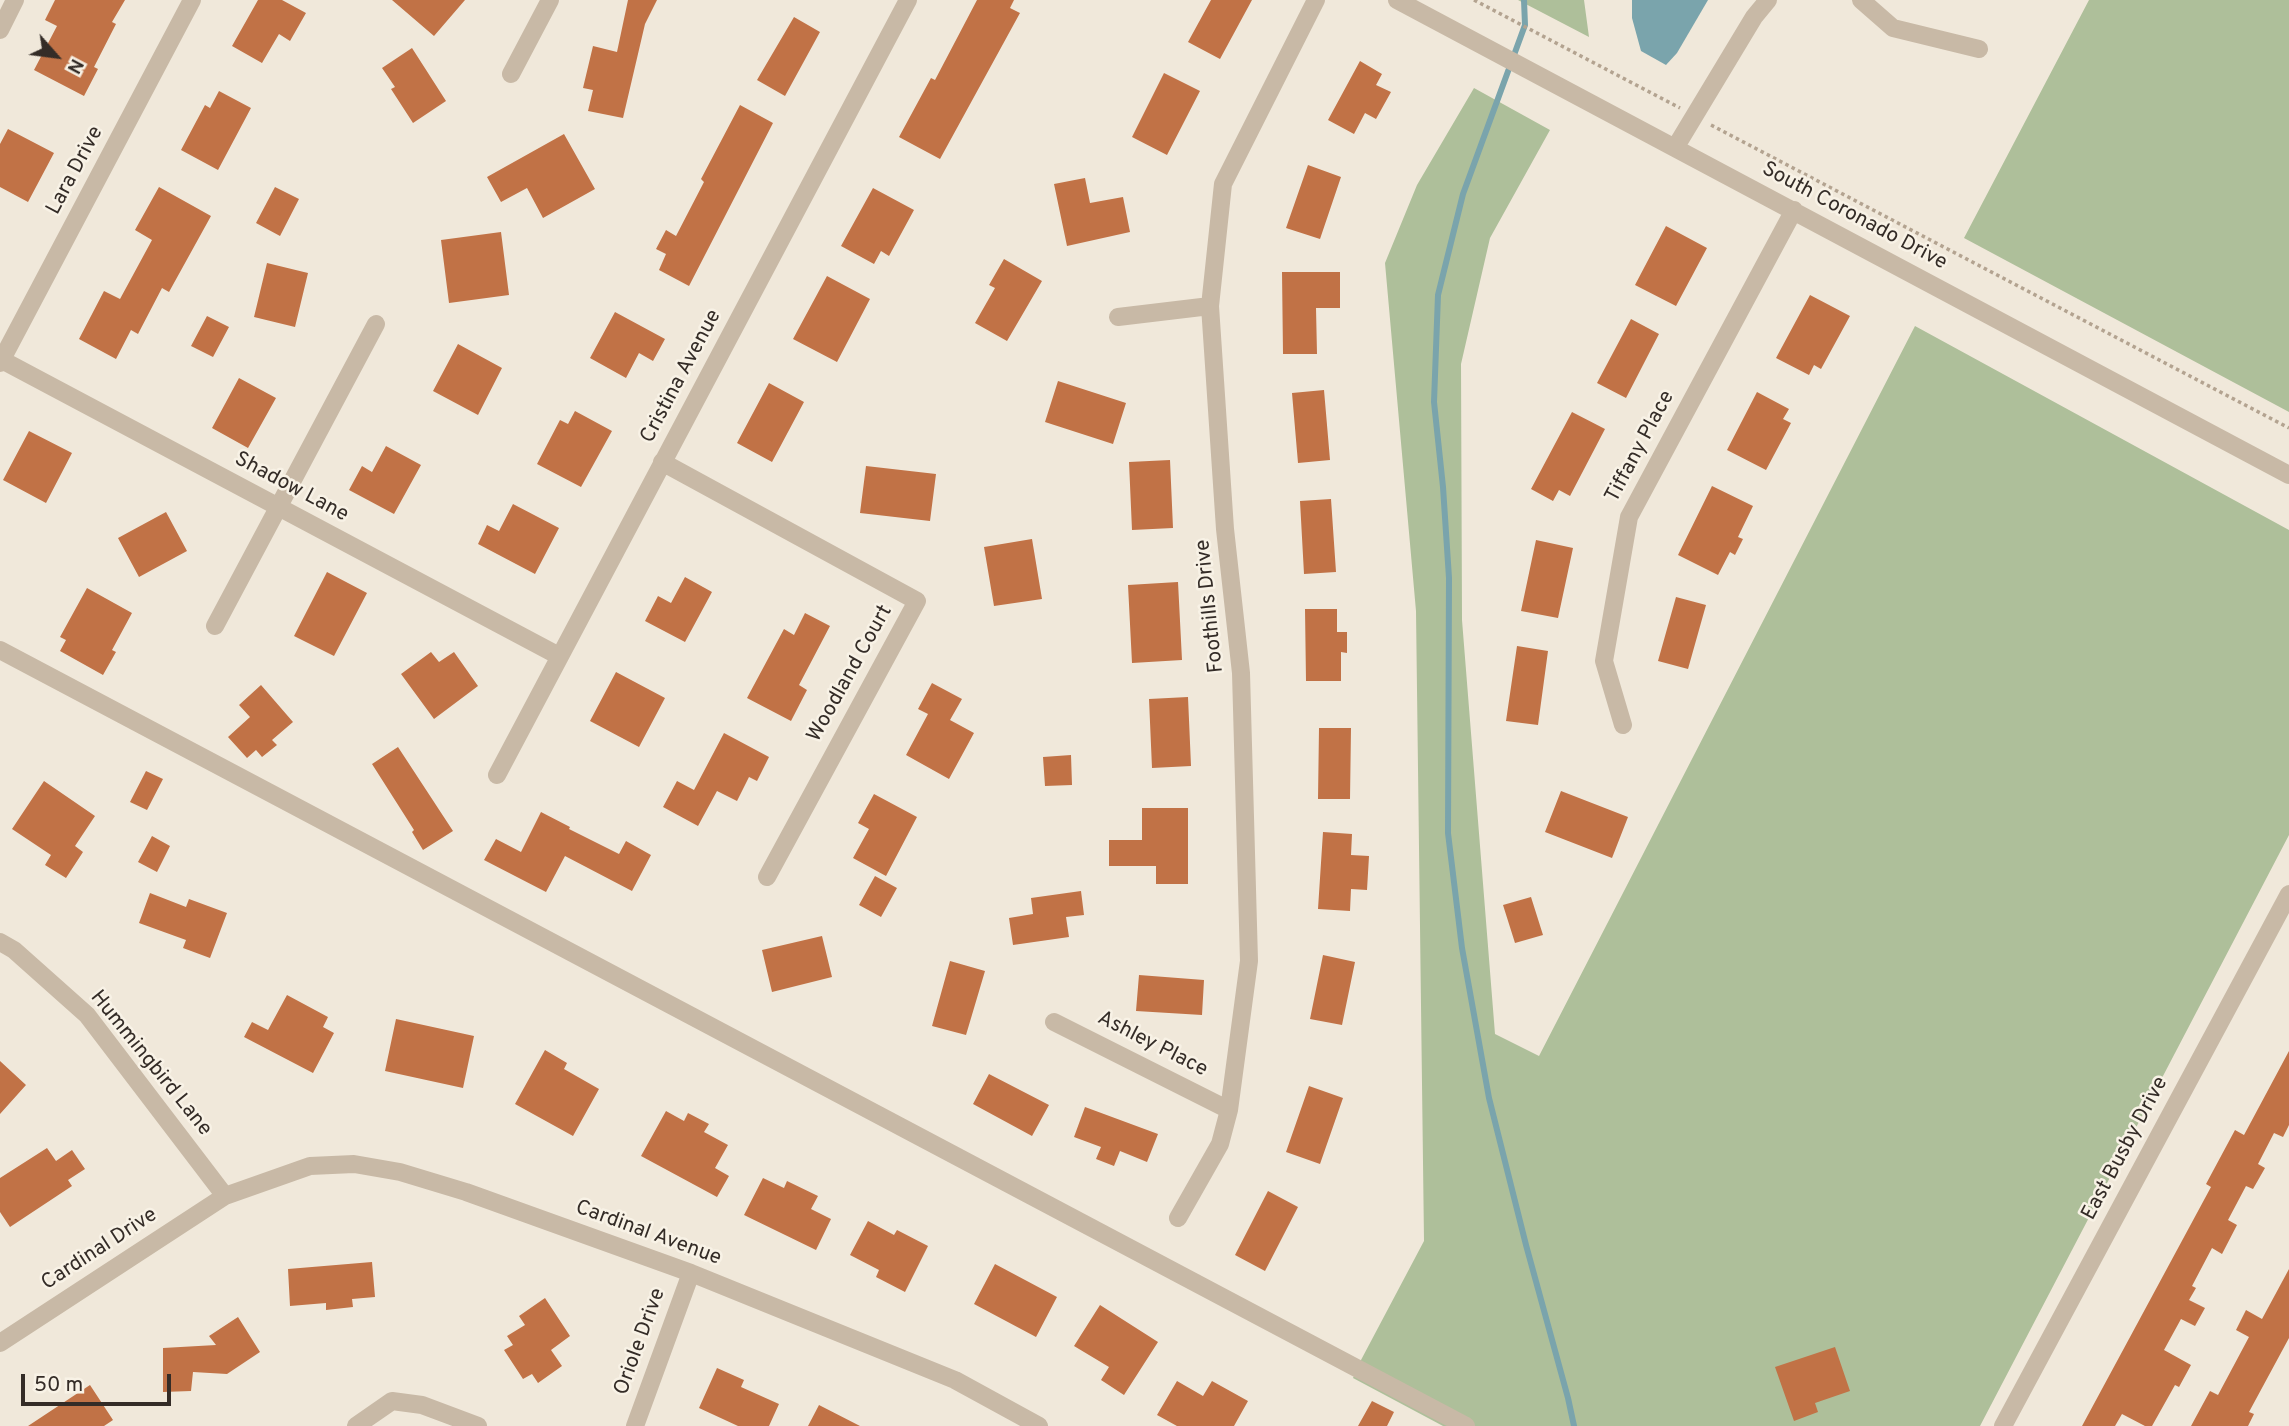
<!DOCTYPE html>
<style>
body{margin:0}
#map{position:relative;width:2289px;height:1426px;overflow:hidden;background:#f0e8da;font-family:Overpass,sans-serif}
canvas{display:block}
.north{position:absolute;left:21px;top:21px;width:70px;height:70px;-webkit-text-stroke:5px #f8f2e6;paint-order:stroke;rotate:118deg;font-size:19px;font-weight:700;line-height:28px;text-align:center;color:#342c27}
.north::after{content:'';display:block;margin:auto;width:24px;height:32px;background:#342c27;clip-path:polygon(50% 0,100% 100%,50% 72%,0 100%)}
.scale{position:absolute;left:21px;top:1374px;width:150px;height:32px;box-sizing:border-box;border:4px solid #342c27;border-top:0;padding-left:9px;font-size:21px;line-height:24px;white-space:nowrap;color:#342c27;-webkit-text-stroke:5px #f8f2e6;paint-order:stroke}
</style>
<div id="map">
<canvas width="2289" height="1426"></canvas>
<div class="north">N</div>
<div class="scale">50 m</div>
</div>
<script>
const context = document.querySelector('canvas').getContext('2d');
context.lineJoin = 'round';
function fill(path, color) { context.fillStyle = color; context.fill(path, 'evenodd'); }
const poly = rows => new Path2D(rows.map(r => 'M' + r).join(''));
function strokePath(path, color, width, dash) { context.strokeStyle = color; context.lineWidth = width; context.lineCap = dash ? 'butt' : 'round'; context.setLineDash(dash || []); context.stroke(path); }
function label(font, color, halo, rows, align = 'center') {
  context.font = font + ' Overpass,sans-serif'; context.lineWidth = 5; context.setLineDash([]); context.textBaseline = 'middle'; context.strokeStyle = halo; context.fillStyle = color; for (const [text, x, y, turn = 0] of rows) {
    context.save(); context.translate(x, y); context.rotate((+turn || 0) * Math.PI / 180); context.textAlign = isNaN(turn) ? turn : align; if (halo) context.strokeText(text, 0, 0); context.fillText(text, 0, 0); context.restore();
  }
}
fill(poly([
 [1518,0,1584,0,1589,37],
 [2089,0,2289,0,2289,412,1964,238],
 [1474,88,1550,130,1490,238,1461,364,1462,620,1495,1034,1539,1056,1915,326,2289,530,2289,835,1980,1426,1443,1426,1353,1378,1361,1360,1424,1241,1416,611,1385,263,1417,185]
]), '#aebf9a');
fill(poly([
 [1632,0,1708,0,1677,53,1666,65,1641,51,1632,18]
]), '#7aa4ac');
strokePath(poly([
 [1524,0,1525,25,1463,194,1438,295,1434,402,1443,487,1449,578,1448,833,1462,948,1489,1098,1526,1245,1568,1398,1574,1426]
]), '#7aa4ac', 6);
fill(poly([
 [55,0,125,0,112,22,116,24,94,67,98,69,84,96,34,70,57,26,45,20],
 [258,0,282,0,306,13,290,41,279,34,262,63,232,46],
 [392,0,465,0,434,36],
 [628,0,657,0,645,24,623,118,588,111,593,90,583,88,593,46,617,52],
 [977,0,1014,0,1010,8,1020,13,940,159,899,137,931,78,935,80],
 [1211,0,1252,0,1220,59,1188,42],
 [794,17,820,32,785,96,757,80],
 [412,48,446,101,413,123,391,89,395,87,382,68],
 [1360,61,1382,74,1376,85,1391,92,1376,119,1365,113,1354,134,1328,120],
 [1164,73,1200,91,1167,155,1132,137],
 [219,91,251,108,218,170,181,150,205,105,210,108],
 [740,105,773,123,689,286,659,270,666,254,656,249,666,230,676,236,704,182,701,179],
 [8,129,54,153,28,202,0,187,0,144],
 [564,134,595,189,543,218,527,188,501,202,487,177],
 [1308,165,1341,177,1320,239,1286,228],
 [1085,178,1090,203,1123,197,1130,232,1067,246,1054,184],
 [159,187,211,216,169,292,162,288,138,334,131,330,116,359,79,339,104,291,120,299,152,240,135,230],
 [275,187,299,199,280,236,256,223],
 [873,188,914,210,889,256,881,251,874,264,841,246],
 [1666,226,1707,248,1676,306,1635,285],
 [501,232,509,295,449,303,441,240],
 [1004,259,1042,281,1007,341,975,323,995,288,989,285],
 [267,263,308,273,295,327,254,317],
 [1282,272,1340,272,1340,308,1316,308,1317,354,1283,354],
 [827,276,870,299,837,362,793,339],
 [1810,295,1850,316,1821,369,1814,365,1809,375,1776,358],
 [615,312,665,339,653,361,639,353,626,378,590,358],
 [207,316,229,327,213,357,191,346],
 [1631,319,1659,334,1626,398,1597,383],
 [458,344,502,368,478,415,433,391],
 [239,378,276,398,248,448,212,428],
 [1058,381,1126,403,1113,444,1045,422],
 [769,383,804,402,772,462,737,443],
 [1324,390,1330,460,1298,463,1292,393],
 [1757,392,1789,409,1783,419,1791,423,1766,470,1727,450],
 [575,411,612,431,581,487,537,464,560,420,568,424],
 [1572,412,1605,429,1570,496,1559,490,1553,501,1531,489],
 [29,431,72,453,46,503,3,480],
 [386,446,421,465,394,514,349,490,362,466,372,472],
 [1170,460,1173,528,1132,530,1129,462],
 [866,466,936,474,930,521,860,513],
 [1712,486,1753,506,1738,537,1743,539,1735,555,1730,552,1718,575,1678,555],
 [1331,499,1336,572,1304,574,1300,501],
 [513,504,559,528,535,574,478,544,487,525,499,531],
 [166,512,187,551,139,577,118,538],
 [1032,539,1042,599,994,606,984,547],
 [1536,540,1573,548,1558,618,1521,611],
 [327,572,367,593,334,656,294,636],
 [685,577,712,592,685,642,645,621,658,596,671,603],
 [1178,582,1182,660,1132,663,1128,585],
 [87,588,132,613,112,650,116,652,103,675,60,651,66,640,60,637],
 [1676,597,1706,605,1688,669,1658,661],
 [1305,609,1337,609,1337,632,1347,632,1347,653,1341,652,1341,681,1306,681],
 [805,613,830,626,799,685,807,690,791,721,747,698,784,629,794,635],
 [1517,646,1548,651,1538,725,1506,721],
 [431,652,439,662,454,652,478,686,434,719,401,674],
 [616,672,665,698,639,747,590,721],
 [932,683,962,699,950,720,974,733,949,779,906,755,928,714,918,709],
 [261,685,293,722,272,740,277,745,262,757,256,750,247,758,228,737,250,717,239,705],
 [1188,697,1191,766,1152,768,1149,699],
 [1319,728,1351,728,1350,799,1318,799],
 [724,733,769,757,757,781,749,777,737,801,717,791,698,826,663,807,677,781,694,790],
 [398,747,453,831,423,850,412,832,414,830,372,764],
 [1071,755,1072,785,1045,786,1043,757],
 [146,771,163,779,147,810,130,802],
 [44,781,95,816,75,846,83,852,66,878,45,865,51,855,12,829],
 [1561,791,1628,817,1612,858,1545,832],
 [874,794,917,817,886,876,853,858,869,829,858,823],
 [1142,808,1188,808,1188,884,1156,884,1156,866,1109,866,1109,840,1142,840],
 [541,812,570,827,569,829,619,854,626,841,651,855,632,891,565,856,546,892,484,860,496,839,521,852],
 [1323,832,1352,834,1351,855,1369,856,1367,890,1351,889,1350,911,1318,909],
 [152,836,170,846,157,872,138,862],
 [875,876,897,888,881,917,859,905],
 [1081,891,1084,915,1066,917,1069,937,1013,945,1009,918,1033,914,1031,898],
 [150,893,186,907,189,899,227,913,210,958,183,948,186,940,139,923],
 [1531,897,1543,935,1515,943,1503,905],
 [822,936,832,977,772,992,762,950],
 [1323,955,1355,962,1342,1025,1310,1019],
 [950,961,985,971,966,1035,932,1026],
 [1139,975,1204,980,1202,1015,1136,1011],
 [287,995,328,1017,323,1027,334,1033,313,1073,244,1037,252,1022,268,1030],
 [396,1019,474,1036,463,1088,385,1071],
 [545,1050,567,1063,564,1069,599,1089,573,1136,515,1104],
 [2289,1051,2289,1125,2283,1137,2274,1133,2258,1164,2265,1168,2253,1189,2246,1186,2228,1220,2237,1225,2222,1254,2212,1248,2192,1286,2196,1288,2189,1300,2205,1308,2195,1326,2181,1319,2164,1350,2191,1365,2179,1387,2175,1385,2152,1426,2145,1426,2122,1414,2115,1426,2082,1426,2211,1187,2206,1184,2235,1130,2244,1135],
 [0,1061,26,1085,0,1114],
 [989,1074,1049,1105,1032,1136,973,1104],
 [1309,1086,1343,1098,1320,1164,1286,1152],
 [1085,1107,1158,1134,1147,1162,1120,1151,1114,1166,1096,1159,1101,1147,1074,1137],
 [666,1111,684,1121,688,1113,709,1124,704,1132,728,1145,715,1168,729,1176,717,1197,641,1156],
 [47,1148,56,1161,72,1150,85,1169,68,1180,72,1186,10,1227,0,1212,0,1178],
 [763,1178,784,1188,787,1181,818,1196,811,1209,831,1219,816,1250,744,1215],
 [1268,1191,1298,1207,1265,1271,1235,1255],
 [868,1221,894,1235,897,1230,928,1246,905,1292,876,1277,879,1270,850,1255],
 [372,1262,375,1297,352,1299,353,1307,326,1310,326,1303,290,1306,288,1269],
 [995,1264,1057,1297,1036,1337,974,1304],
 [2289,1269,2289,1338,2249,1412,2254,1414,2248,1426,2191,1426,2210,1391,2218,1395,2249,1337,2236,1330,2246,1310,2262,1319],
 [545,1298,570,1336,551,1350,562,1366,538,1383,532,1374,523,1379,504,1350,513,1345,507,1336,525,1325,519,1316],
 [1100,1305,1158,1342,1124,1395,1101,1380,1109,1367,1074,1346],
 [238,1317,260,1352,227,1374,193,1372,191,1391,163,1392,163,1348,216,1345,209,1336],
 [1835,1347,1850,1391,1815,1403,1818,1412,1794,1421,1775,1367],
 [717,1368,744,1380,741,1387,779,1404,769,1426,738,1426,699,1408],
 [1177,1381,1203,1396,1212,1381,1248,1401,1234,1426,1177,1426,1157,1415],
 [90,1385,113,1420,104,1426,28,1426],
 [1372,1401,1394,1412,1387,1426,1358,1426],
 [819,1405,860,1426,808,1426]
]), '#c17246');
strokePath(poly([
 [1474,0,1680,108],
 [1711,125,2289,428]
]), '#b3a390', 3.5, [3.5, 3.5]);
strokePath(poly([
 [1397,0,2289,475],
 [1861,0,1893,28,1979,49],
 [0,30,15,0],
 [511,74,550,0],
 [1675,148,1754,17,1768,0],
 [1118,317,1210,306],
 [2,360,559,656],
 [0,363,192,0],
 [662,462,917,601,767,877],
 [215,626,376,324],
 [0,650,1466,1426],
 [1623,725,1604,661,1629,517,1794,210],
 [497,775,908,0],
 [0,942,14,950,87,1015,225,1196],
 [1054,1022,1229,1110],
 [1178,1218,1220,1144,1229,1110,1249,961,1241,673,1225,529,1210,306,1223,184,1316,0],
 [0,1343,225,1196,310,1166,354,1164,400,1172,466,1192,691,1273,955,1380,1039,1426],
 [356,1426,392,1401,422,1405,478,1426],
 [635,1426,691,1273],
 [2003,1426,2289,894]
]), '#c8b9a6', 18);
label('21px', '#342c27', '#f8f2e6', [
 ["Lara Drive",76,171,-62],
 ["South Coronado Drive",1854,217,28],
 ["Cristina Avenue",682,377,-62],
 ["Tiffany Place",1641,447,-62],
 ["Shadow Lane",291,488,28],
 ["Foothills Drive",1211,606,-96],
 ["Woodland Court",851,674,-61],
 ["Ashley Place",1152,1045,27],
 ["Hummingbird Lane",150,1064,51],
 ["East Busby Drive",2126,1149,-62],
 ["Cardinal Avenue",648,1234,20],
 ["Cardinal Drive",100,1250,-33],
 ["Oriole Drive",641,1342,-70]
]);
</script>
